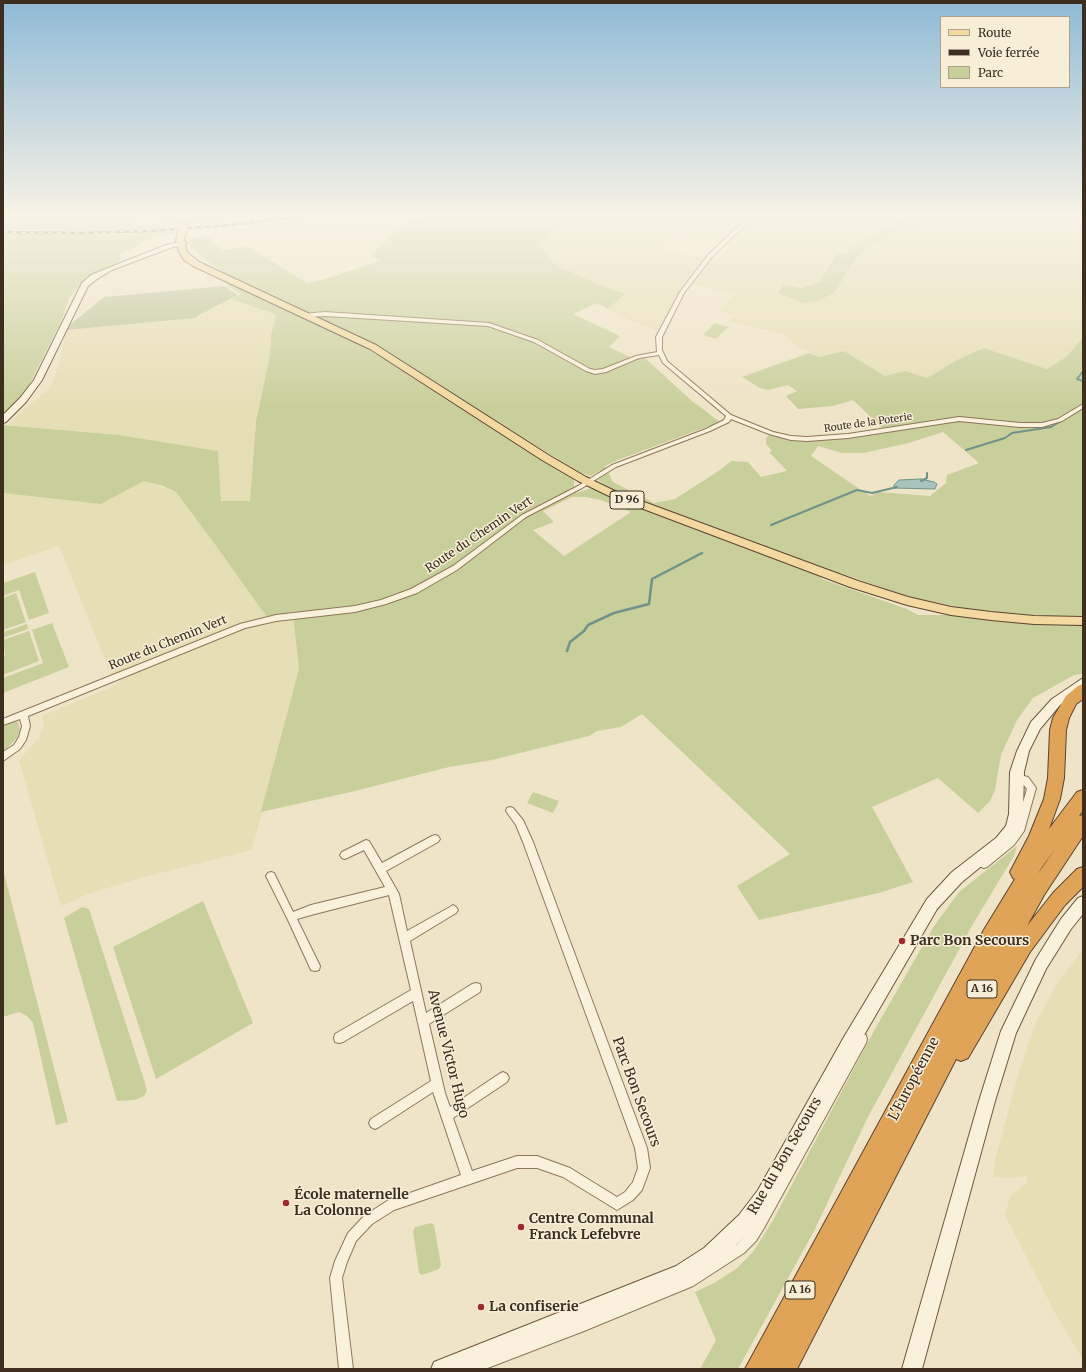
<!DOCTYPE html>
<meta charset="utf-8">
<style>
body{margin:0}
#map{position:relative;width:1086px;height:1372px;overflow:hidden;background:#f0e4c8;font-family:Merriweather,serif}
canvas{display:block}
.frame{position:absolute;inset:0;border:4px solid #3d2e20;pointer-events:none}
.legend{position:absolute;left:940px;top:16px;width:130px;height:72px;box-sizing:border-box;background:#f7eed8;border:1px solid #ada18e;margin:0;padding:5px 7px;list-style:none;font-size:12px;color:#3d2e20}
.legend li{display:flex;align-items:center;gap:8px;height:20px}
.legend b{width:20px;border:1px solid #ada18e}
</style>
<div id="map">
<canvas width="1086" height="1372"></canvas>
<div class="frame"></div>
<ul class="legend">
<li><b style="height:5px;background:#f3d9a0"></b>Route</li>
<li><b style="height:5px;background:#3d2e20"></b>Voie ferrée</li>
<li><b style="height:11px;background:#c9cf9b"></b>Parc</li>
</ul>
</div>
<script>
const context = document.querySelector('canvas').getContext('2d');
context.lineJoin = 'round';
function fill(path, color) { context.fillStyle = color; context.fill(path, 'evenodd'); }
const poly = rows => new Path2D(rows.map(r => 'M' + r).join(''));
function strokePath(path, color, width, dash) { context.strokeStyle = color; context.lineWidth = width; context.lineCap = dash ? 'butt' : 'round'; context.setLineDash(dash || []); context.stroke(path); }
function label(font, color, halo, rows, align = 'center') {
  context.font = font + ' Merriweather,serif'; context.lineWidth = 3; context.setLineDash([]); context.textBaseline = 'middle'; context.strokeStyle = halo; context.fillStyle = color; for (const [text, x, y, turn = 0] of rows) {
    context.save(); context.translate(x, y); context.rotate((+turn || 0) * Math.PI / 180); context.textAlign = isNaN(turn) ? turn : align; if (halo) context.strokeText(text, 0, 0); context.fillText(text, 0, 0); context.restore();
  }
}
fill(poly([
 [578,215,911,215,844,254,837,253,820,282,801,288,782,286,778,293,834,293,857,257,868,247,903,229,959,217,975,215,1027,215,1060,219,1083,218,1083,338,1066,357,1047,369,984,348,957,360,927,378,905,371,885,376,844,351,819,357,794,344,784,334,729,321,734,316,720,312,735,294,686,283,657,331,629,320,608,309,625,294,598,284,561,268,551,261,546,254,541,246,549,239,556,226],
 [680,236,721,244,718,247,728,247,719,257,710,256,707,259,664,250,673,237],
 [231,299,272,313,276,317,271,335,271,345,268,365,256,421,250,501,221,501,218,451,119,435,8,425,18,415,51,387,60,360,66,330,196,318,197,316],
 [144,481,176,492,219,550,266,616,293,615,299,669,252,850,140,878,88,894,61,906,19,760,39,738,44,725,42,716,110,688,121,681,130,671,111,674,59,546,3,565,3,493,101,504],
 [1083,950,1083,1360,1055,1313,1005,1215,1010,1196,1027,1183,1026,1176,1009,1178,993,1177,995,1160,1018,1075,1035,1024,1059,980]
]), '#e6deb5');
fill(poly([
 [3,215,135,215,134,224,125,226,163,225,168,228,117,231,3,230],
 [432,215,578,215,556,226,541,246,546,254,551,261,561,268,598,284,625,294,608,309,597,303,573,314,620,336,609,347,632,358,640,356,646,359,692,401,720,422,618,460,605,466,613,482,654,503,675,499,720,470,731,461,748,462,761,477,787,471,769,452,772,451,766,444,766,438,773,431,791,436,807,437,853,433,882,428,853,400,833,406,798,409,786,396,797,391,788,385,768,390,760,388,742,377,809,353,819,357,844,351,885,376,905,371,927,378,957,360,984,348,1047,369,1066,357,1083,338,1083,617,1023,615,986,612,951,606,907,596,789,556,613,492,598,480,602,475,600,471,590,476,574,471,556,458,362,338,220,274,220,270,192,249,187,238,208,236,222,251,247,246,307,283,325,279,380,261,370,255,403,224],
 [943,432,979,463,947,475,946,483,930,496,878,492,870,496,811,456,818,446,842,453,863,453,909,443],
 [911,215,975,215,959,217,903,229,868,247,857,257,834,293,817,301,803,303,778,293,783,285,801,288,820,282,837,253,844,254,883,228],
 [180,231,178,235,152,236,150,240,142,242,133,249,120,254,121,261,83,281,69,298,62,320,27,389,3,415,3,233,98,235],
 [227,281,342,335,405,370,574,479,574,486,576,493,592,488,642,509,793,564,821,575,822,579,907,609,918,615,954,615,987,620,1083,625,1083,674,1074,675,1033,698,1017,720,1001,755,995,790,990,801,978,813,938,778,872,807,913,882,879,893,759,920,737,886,790,854,642,714,621,727,597,731,589,736,492,760,449,767,351,792,261,812,299,669,293,615,266,616,219,550,176,492,163,486,144,481,101,504,3,493,3,425,119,435,218,451,221,501,250,501,256,421,268,365,271,345,271,335,276,317,272,313,231,299,241,294,227,285],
 [572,497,585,497,601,500,631,512,564,556,533,530,554,522,543,511],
 [715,323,728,327,716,339,703,335],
 [35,572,49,613,29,620,19,590,3,596,3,583],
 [16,593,26,622,3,630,3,598],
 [52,623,69,667,3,693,3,678,43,663,32,630],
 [27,624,28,629,3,638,3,632],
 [29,631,39,661,3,675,3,657,5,656,3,640],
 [14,722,18,722,20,730,17,738,3,752,3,726],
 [533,792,559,801,553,813,527,803],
 [1017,846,1014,856,973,924,868,1117,814,1231,738,1369,700,1369,716,1340,695,1292,714,1283,736,1269,753,1252,772,1222,875,1029,934,926,959,892],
 [3,869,68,1122,56,1125,33,1023,27,1016,19,1012,3,1017],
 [203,901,253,1023,156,1079,113,947],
 [82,907,89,909,145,1083,147,1091,144,1096,135,1100,117,1101,64,918],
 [431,1223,434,1225,441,1265,439,1269,422,1275,419,1273,413,1231,415,1227]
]), '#c9cf9b');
fill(poly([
 [224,286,238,295,197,316,196,318,66,330,71,324,104,297]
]), '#bfc49a');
const water = poly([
 [921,479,934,482,937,484,935,489,894,488,894,485,899,480,921,479]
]);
fill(water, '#a9c4bc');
strokePath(water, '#6f938a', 1);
strokePath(poly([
 [1083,371,1077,379,1083,381],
 [966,450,1005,438,1012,433,1051,427,1083,408],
 [921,481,927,478,927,473],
 [771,525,857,490,872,493,897,487]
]), '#6f938a', 2);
strokePath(poly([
 [567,651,570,642,584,631,588,625,614,613,649,604,652,579,702,553]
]), '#6f938a', 2.5);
const street = poly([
 [161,215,166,215,170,218,187,221,185,222,169,220,161,215],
 [753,215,758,215,741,229,712,257,684,293,662,337,662,350,667,361,731,415,773,432,791,436,807,437,848,434,959,417,1020,423,1042,423,1058,419,1083,404,1083,408,1062,421,1042,427,1020,427,959,421,848,438,807,441,791,440,769,434,731,419,729,422,710,431,616,467,582,488,526,517,457,570,417,593,386,604,355,612,276,621,245,628,28,716,30,726,26,740,20,749,3,761,3,752,14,745,19,737,22,726,20,719,3,725,3,719,240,624,276,615,355,606,381,600,411,589,453,566,522,515,578,486,612,465,706,429,724,420,726,416,663,363,659,355,639,358,606,372,595,374,586,371,534,342,488,326,325,316,305,317,303,316,303,314,325,312,489,323,538,340,590,369,595,370,603,369,636,356,657,352,656,337,680,292,708,255,737,227,753,215],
 [1016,774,1028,777,1036,788,1024,831,1014,845,987,867,984,868,981,867,979,864,981,861,1008,839,1015,829,1027,789,1022,783,1013,781,1012,778,1013,775,1016,774],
 [510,807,513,808,523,820,533,842,647,1148,650,1168,642,1190,633,1200,617,1210,563,1177,537,1168,517,1168,394,1210,372,1224,356,1241,347,1262,342,1278,353,1369,339,1369,330,1278,335,1261,348,1233,364,1216,387,1201,461,1175,433,1092,379,1127,375,1129,371,1127,369,1123,371,1119,431,1081,413,1001,343,1042,339,1043,335,1042,334,1038,335,1034,411,990,389,895,311,915,297,919,320,966,319,970,315,971,311,970,288,920,266,876,268,873,271,872,274,873,293,912,311,905,385,887,364,850,345,859,342,858,340,855,342,852,366,840,369,841,382,863,432,836,435,835,438,836,440,839,438,842,386,871,399,894,407,931,450,907,453,905,456,907,458,910,456,913,410,941,426,1013,472,984,476,983,480,984,481,988,480,992,429,1024,445,1093,450,1107,499,1074,503,1072,507,1074,509,1078,507,1082,453,1118,472,1171,517,1156,537,1156,570,1168,617,1197,625,1192,633,1182,638,1168,635,1148,523,842,516,825,506,811,507,808,510,807],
 [862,1034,866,1035,867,1039,866,1043,764,1228,756,1241,744,1253,693,1286,584,1331,485,1369,461,1369,463,1364,584,1317,684,1276,736,1245,748,1233,756,1220,858,1035,862,1034]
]);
const secondary = poly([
 [207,215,230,215,185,222,182,220,207,215],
 [184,241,187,243,186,244,170,248,112,270,97,279,88,286,42,380,26,402,6,422,3,423,3,415,20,398,34,380,82,283,91,275,108,268,166,245,184,241],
 [1083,678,1083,689,1060,705,1040,729,1029,751,1024,772,1023,814,1017,833,1006,846,962,882,937,909,856,1049,770,1202,753,1229,718,1262,689,1280,466,1369,431,1369,434,1362,676,1266,704,1248,739,1215,758,1190,844,1037,927,899,952,872,996,838,1006,826,1009,814,1010,772,1017,751,1031,722,1052,699,1083,678],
 [1083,896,1083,914,1071,929,1046,969,1016,1033,995,1101,922,1369,902,1369,979,1101,1001,1031,1036,959,1061,919,1078,898,1083,896]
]);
const primary = poly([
 [182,215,189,215,188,226,184,228,180,226,182,215],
 [179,230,186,232,184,240,187,252,199,262,376,345,550,456,586,477,617,492,858,581,908,597,951,607,991,612,1034,616,1083,617,1083,625,1034,624,991,620,951,615,907,605,850,587,609,496,578,481,542,460,370,349,193,266,184,260,179,252,176,240,179,230]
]);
const highway = poly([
 [1083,684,1083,699,1076,704,1069,718,1066,730,1064,778,1060,799,1049,829,1077,792,1083,790,1083,810,1079,816,1083,815,1083,836,1044,895,1027,926,1053,893,1077,869,1083,867,1083,887,1065,905,1030,952,968,1058,961,1061,956,1059,797,1369,745,1369,985,928,1015,879,1013,878,1010,872,1029,836,1044,799,1048,778,1050,730,1053,718,1066,696,1078,686,1083,684],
 [1055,849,1038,874,1042,867,1055,849]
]);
strokePath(street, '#8d765c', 2);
strokePath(secondary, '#6f573f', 2);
strokePath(primary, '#5b4430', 2);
strokePath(highway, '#5b4430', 2);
fill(street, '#faf1dc');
fill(secondary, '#faf1dc');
fill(primary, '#f3d9a0');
fill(highway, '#e0a458');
const rail = poly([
 [3,232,81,233,149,231,230,225,311,215]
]);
strokePath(rail, '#3d2e20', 2.5);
strokePath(rail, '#f7eed8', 1.5, [4.5]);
const primaryBridge = poly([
 [182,232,184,226]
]);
strokePath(primaryBridge, '#5b4430', 9, []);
strokePath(primaryBridge, '#f3d9a0', 8);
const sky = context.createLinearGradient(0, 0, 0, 407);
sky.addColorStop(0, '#8fbad6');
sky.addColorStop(0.53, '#f8f3e6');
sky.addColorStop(1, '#f8f3e600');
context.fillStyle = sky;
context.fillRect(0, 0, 1086, 407);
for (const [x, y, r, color] of [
 [902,941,4,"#9e2a2b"],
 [286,1203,4,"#9e2a2b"],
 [521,1227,4,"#9e2a2b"],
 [481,1307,4,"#9e2a2b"]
]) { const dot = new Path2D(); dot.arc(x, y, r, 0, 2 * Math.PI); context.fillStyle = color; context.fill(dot); strokePath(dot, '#f7eed8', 1.5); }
label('10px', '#3d2e20', '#f7eed8', [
 ["Route de la Poterie",868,423,-8]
]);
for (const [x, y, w] of [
 [627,500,34],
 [982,989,30],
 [800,1290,30]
]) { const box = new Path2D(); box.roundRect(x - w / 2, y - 9, w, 18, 3); context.fillStyle = '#f7eed8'; context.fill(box); strokePath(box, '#3d2e20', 1); }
label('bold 11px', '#3d2e20', null, [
 ["D 96",627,500],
 ["A 16",982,989],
 ["A 16",800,1290]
]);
label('12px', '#3d2e20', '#f7eed8', [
 ["Route du Chemin Vert",479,535,-34],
 ["Route du Chemin Vert",168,643,-22]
]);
label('bold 14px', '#3d2e20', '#f7eed8', [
 ["Parc Bon Secours",910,941],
 ["École maternelle",294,1195],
 ["La Colonne",294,1211],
 ["Centre Communal",529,1219],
 ["Franck Lefebvre",529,1235],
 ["La confiserie",489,1307]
], 'left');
label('14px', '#3d2e20', '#f7eed8', [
 ["Avenue Victor Hugo",448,1054,76],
 ["L'Européenne",914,1079,-62],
 ["Parc Bon Secours",636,1092,70],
 ["Rue du Bon Secours",785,1156,-60]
]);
</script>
